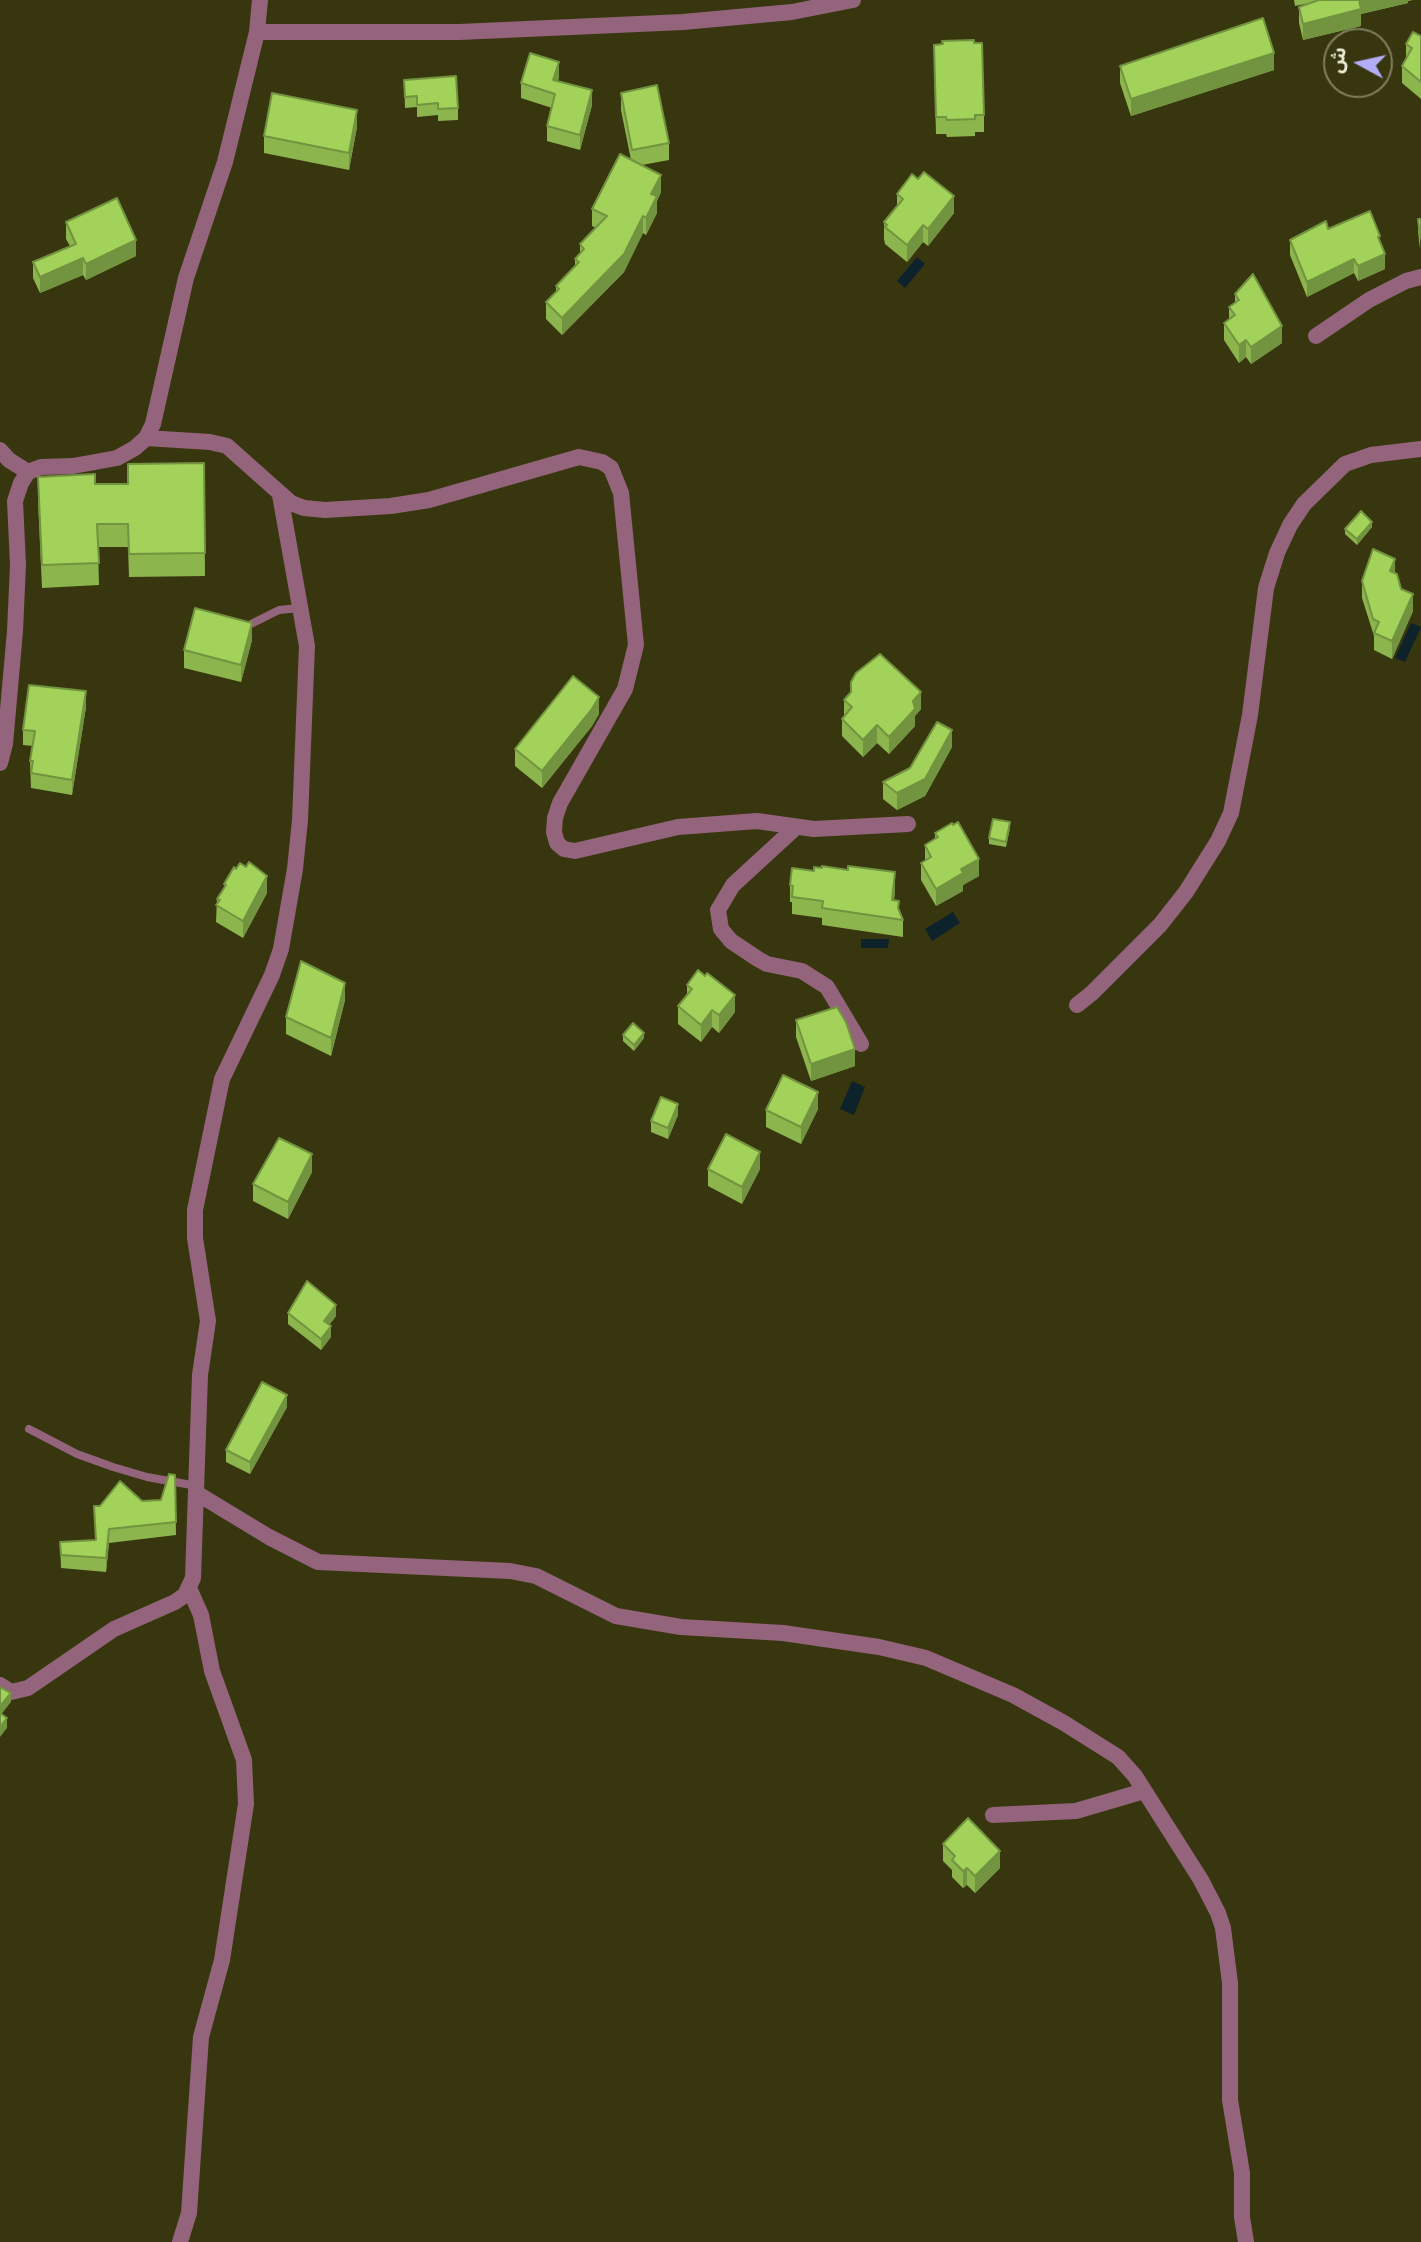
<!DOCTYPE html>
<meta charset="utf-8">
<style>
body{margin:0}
#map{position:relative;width:1421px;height:2242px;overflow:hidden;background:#38360f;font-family:"Sofia Sans Condensed","Noto Sans Arabic",sans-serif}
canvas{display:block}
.north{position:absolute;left:1323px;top:28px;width:70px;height:70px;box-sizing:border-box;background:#38360f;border:2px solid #80805f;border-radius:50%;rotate:278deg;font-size:19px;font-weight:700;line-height:28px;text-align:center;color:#edeed8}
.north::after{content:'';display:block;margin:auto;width:24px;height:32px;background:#b3adf9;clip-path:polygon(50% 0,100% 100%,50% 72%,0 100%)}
</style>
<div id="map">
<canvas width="1421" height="2242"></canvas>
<div class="north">ش</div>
</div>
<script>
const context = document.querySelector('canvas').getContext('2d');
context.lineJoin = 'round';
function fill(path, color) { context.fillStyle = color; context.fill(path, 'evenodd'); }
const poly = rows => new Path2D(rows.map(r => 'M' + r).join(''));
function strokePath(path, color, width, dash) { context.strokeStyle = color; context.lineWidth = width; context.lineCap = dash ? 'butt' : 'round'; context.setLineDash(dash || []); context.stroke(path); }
fill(poly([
 [917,257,925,264,905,288,897,281],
 [1411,623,1421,627,1405,662,1395,658],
 [953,912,960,923,932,941,925,929],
 [861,939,889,939,888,948,861,948],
 [852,1081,865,1087,854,1115,840,1109]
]), '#0d222b');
strokePath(poly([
 [251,624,279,610,300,608],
 [29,1429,77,1454,113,1467,147,1477,197,1486]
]), '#94647c', 8);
strokePath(poly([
 [257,32,459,32,683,22,792,12,853,0],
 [1316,336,1369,300,1406,281,1421,277],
 [146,438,210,442,227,446,291,503,304,508,325,510,391,506,429,500,579,457,602,462,611,468,621,493,636,645,625,689,560,803,555,818,554,832,557,843,564,849,575,851,678,827,757,821,814,829,908,824],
 [0,450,9,460,28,472],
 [0,763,5,744,15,631,18,565,15,501,21,483,28,472,41,467,73,466,117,458,135,448,146,438,153,424,186,278,225,162,257,32,260,0],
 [795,828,733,885,718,910,721,929,731,941,758,959,767,964,802,971,827,987,861,1044],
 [1077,1005,1092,993,1160,925,1186,892,1218,841,1231,813,1250,715,1266,588,1277,553,1290,525,1304,504,1345,464,1371,455,1421,449],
 [198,1494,269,1537,318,1562,510,1571,536,1576,616,1616,681,1627,783,1633,879,1647,926,1658,1013,1695,1064,1723,1118,1757,1135,1776,1201,1880,1218,1913,1223,1928,1230,1983,1230,2100,1242,2173,1242,2217,1246,2242],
 [0,1685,11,1692,28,1688,114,1629,175,1602,185,1595,193,1578,200,1375,208,1321,195,1238,195,1210,222,1079,272,975,281,949,295,869,300,820,307,646,280,495],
 [993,1815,1076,1811,1144,1791],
 [180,2242,189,2213,201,2037,222,1960,246,1804,244,1760,212,1671,201,1615,189,1588]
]), '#94647c', 16);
fill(poly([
 [1294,0,1413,0,1408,1,1408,3,1361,14,1361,26,1303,40,1299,23,1299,7,1309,3,1295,6],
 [1421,36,1421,99,1402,83,1402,66,1406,59,1406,44],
 [934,62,984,115,984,132,975,132,975,136,947,137,946,134,936,134],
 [1120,66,1274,70,1131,116,1120,83],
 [559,77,558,81,592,105,580,150,547,141,547,126,552,108,521,98,521,83],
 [404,80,458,108,458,120,438,121,438,115,417,117,417,107,405,108],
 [621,93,669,143,669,160,642,165,661,192,657,201,657,213,646,235,643,233,624,272,562,335,546,319,546,302,556,292,556,286,575,266,575,259,580,253,580,244,596,228,592,226,592,209,631,160,621,110],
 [357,127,349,170,264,153,264,136],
 [897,194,954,213,928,246,923,242,907,262,885,244,884,239,884,222,897,206],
 [1418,219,1421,219,1420,249,1418,231],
 [66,222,136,256,86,280,83,275,40,293,33,278,33,262,70,246,66,239],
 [1328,229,1380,243,1385,269,1358,281,1354,273,1307,297,1290,255,1290,240],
 [1235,294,1282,343,1251,364,1246,357,1239,363,1224,340,1224,323,1229,319,1229,307,1235,303],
 [204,463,205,576,129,577,128,547,98,547,99,585,42,588,38,500,38,477,95,484,128,484],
 [1372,527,1357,545,1345,534,1345,529],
 [1395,573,1401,589,1413,611,1392,659,1374,650,1374,636,1362,598,1362,581],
 [252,640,241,682,184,668,184,650],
 [844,700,921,709,915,716,915,726,889,754,877,743,863,757,842,736,842,719,844,716],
 [86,707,72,795,31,788,30,761,33,746,23,745,23,730],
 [599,714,592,726,542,788,515,766,515,749],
 [952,747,925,796,897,810,883,799,883,782],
 [1010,828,1006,847,989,844,989,838],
 [935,833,979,876,963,885,963,891,936,906,921,880,921,863,925,860,925,845,935,839],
 [224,884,267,893,243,938,216,922,217,899,224,888],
 [790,885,895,890,894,900,903,920,903,937,822,925,822,918,792,914,792,902,790,902],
 [705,976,735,1012,719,1033,712,1027,701,1042,678,1024,678,1006,687,996,687,985],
 [345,1000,331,1056,286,1034,286,1017],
 [796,1020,855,1066,811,1081,796,1037],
 [623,1035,644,1038,634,1051,623,1041],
 [818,1109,801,1144,766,1127,766,1110],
 [678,1115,668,1139,651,1132,651,1121],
 [708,1169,760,1169,742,1204,708,1186],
 [312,1172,288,1219,253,1201,253,1184],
 [288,1313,336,1316,329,1325,331,1337,321,1350,288,1324],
 [287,1407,250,1474,226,1462,226,1450],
 [175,1475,176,1535,109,1543,106,1572,61,1568,60,1542,96,1540,94,1506,161,1500],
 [943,1844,1000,1868,975,1893,967,1885,963,1888,952,1877,952,1870,943,1861]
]), '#8cb54d');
fill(poly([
 [1359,0,1408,0,1408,3,1361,14,1361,26,1303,40,1303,24],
 [1274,53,1274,70,1131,116,1131,99],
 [559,62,559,77,553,95,553,80],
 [592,90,592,105,580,150,580,135],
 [357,110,357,127,349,170,349,153],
 [661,175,661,192,657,201,657,213,646,235,646,218,651,194],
 [954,196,954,213,928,246,928,229],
 [643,216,643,233,624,272,562,335,562,318],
 [923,225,923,242,907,262,907,245],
 [136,240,136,256,86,280,86,264],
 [1385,254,1385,269,1358,281,1358,266],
 [83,258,83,275,40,293,40,277],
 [1354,259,1354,273,1307,297,1307,282],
 [1282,326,1282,343,1251,364,1251,347],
 [1246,340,1246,357,1239,363,1239,345],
 [1372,522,1372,527,1357,545,1357,539],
 [1395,559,1395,576,1390,571],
 [1413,594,1413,611,1392,659,1392,641],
 [252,623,252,640,241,682,241,665],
 [86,691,86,707,72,795,72,780],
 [921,692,921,709,915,716,915,726,889,754,889,737,913,701],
 [599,697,599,714,592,726,542,788,542,771],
 [877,725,877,743,863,757,863,740],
 [952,730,952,747,925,796,897,810,897,793],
 [979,859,979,876,963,885,963,891,936,906,936,889,961,869],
 [895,872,895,890,892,917,892,900],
 [267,876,267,893,243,938,243,921],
 [345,983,345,1000,331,1056,331,1038],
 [735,995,735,1012,719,1033,719,1015],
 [712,1010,712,1027,701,1042,701,1025],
 [644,1033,644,1038,634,1051,634,1045],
 [855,1049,855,1066,811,1081,811,1064],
 [818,1092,818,1109,801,1144,801,1127],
 [678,1104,678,1115,668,1139,668,1128],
 [760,1152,760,1169,742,1204,742,1187],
 [312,1154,312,1172,288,1219,288,1202],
 [336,1305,336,1316,324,1332,324,1321],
 [331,1326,331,1337,321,1350,321,1339],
 [287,1395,287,1407,250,1474,250,1462],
 [109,1529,109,1543,106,1572,106,1558],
 [11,1693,11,1702,0,1716,0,1706],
 [7,1718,7,1728,0,1737,0,1727],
 [1000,1851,1000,1868,975,1893,975,1876],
 [967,1868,967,1885,963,1888,963,1871]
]), '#72933f');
const building = poly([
 [1319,0,1359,0,1361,9,1303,24,1299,7,1319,0],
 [1263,18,1274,53,1131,99,1120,66,1263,18],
 [1413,32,1421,36,1421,82,1402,66,1412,48,1406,44,1413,32],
 [974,40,974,43,982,43,984,115,975,115,975,119,947,120,946,117,936,117,934,45,943,44,942,41,974,40],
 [530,53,559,62,553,80,592,90,580,135,547,126,555,94,521,83,530,53],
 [456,76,458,108,438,109,438,103,417,105,417,96,405,97,404,80,456,76],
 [657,85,669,143,632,150,621,93,657,85],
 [272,93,357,110,349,153,264,136,272,93],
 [620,154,661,175,651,194,657,196,646,218,643,216,624,254,562,318,546,302,559,289,556,286,579,262,575,259,584,249,580,244,607,216,592,209,620,154],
 [924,172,954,196,928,229,923,225,907,245,885,227,887,225,884,222,903,199,897,194,912,174,918,179,924,172],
 [117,198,136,240,86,264,83,258,40,277,33,262,76,244,66,222,117,198],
 [1370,211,1380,236,1378,237,1385,254,1358,266,1354,259,1307,282,1290,240,1326,221,1328,229,1370,211],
 [1418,219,1421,219,1421,237,1420,237,1418,219],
 [1253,274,1282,326,1251,347,1246,340,1239,345,1224,323,1235,315,1229,307,1239,300,1235,294,1253,274],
 [204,463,205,553,129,554,128,524,97,524,99,563,42,565,38,477,95,474,95,484,128,484,128,464,204,463],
 [1361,511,1372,522,1357,539,1345,529,1361,511],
 [1373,549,1395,559,1390,571,1397,574,1401,589,1413,594,1392,641,1374,633,1379,622,1373,619,1362,581,1373,549],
 [195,608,252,623,241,665,184,650,195,608],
 [880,654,921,692,913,701,915,709,889,737,877,725,863,740,842,719,852,707,844,700,851,692,851,682,856,673,880,654],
 [573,676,599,697,592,709,542,771,515,749,573,676],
 [29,685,86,691,72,780,31,773,33,761,30,761,35,731,23,730,29,685],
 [937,722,952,730,925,779,897,793,883,782,910,768,937,722],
 [993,819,1010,822,1006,842,989,838,993,819],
 [958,822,979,859,961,869,963,873,936,889,921,863,931,857,925,845,938,837,935,833,952,823,953,825,958,822],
 [249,862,267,876,243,921,216,905,220,900,217,899,226,885,224,884,234,867,236,869,240,863,246,867,249,862],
 [822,866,848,870,848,866,895,872,892,900,899,901,898,908,903,920,822,908,823,901,792,897,793,886,790,885,792,868,814,871,814,867,822,868,822,866],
 [301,961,345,983,331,1038,286,1017,301,961],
 [698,970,705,976,707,973,735,995,719,1015,712,1010,701,1025,678,1006,692,989,687,985,698,970],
 [837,1007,846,1022,855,1049,811,1064,796,1020,837,1007],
 [633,1023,644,1033,634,1045,623,1035,633,1023],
 [783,1075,818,1092,801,1127,766,1110,783,1075],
 [661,1097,678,1104,668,1128,651,1121,661,1097],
 [726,1134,760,1152,742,1187,708,1169,726,1134],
 [279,1138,312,1154,288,1202,253,1184,279,1138],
 [307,1281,336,1305,324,1321,331,1326,321,1339,288,1313,307,1281],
 [262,1382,287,1395,250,1462,226,1450,262,1382],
 [169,1474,175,1475,176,1522,109,1529,106,1558,61,1555,60,1542,96,1540,94,1506,100,1506,120,1481,142,1501,161,1500,169,1474],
 [0,1687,11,1693,0,1706,0,1687],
 [0,1713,7,1718,0,1727,0,1713],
 [968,1818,1000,1851,975,1876,967,1868,963,1871,952,1860,955,1856,943,1844,968,1818]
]);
fill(building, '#a3d25a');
strokePath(building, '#72933f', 2);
</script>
